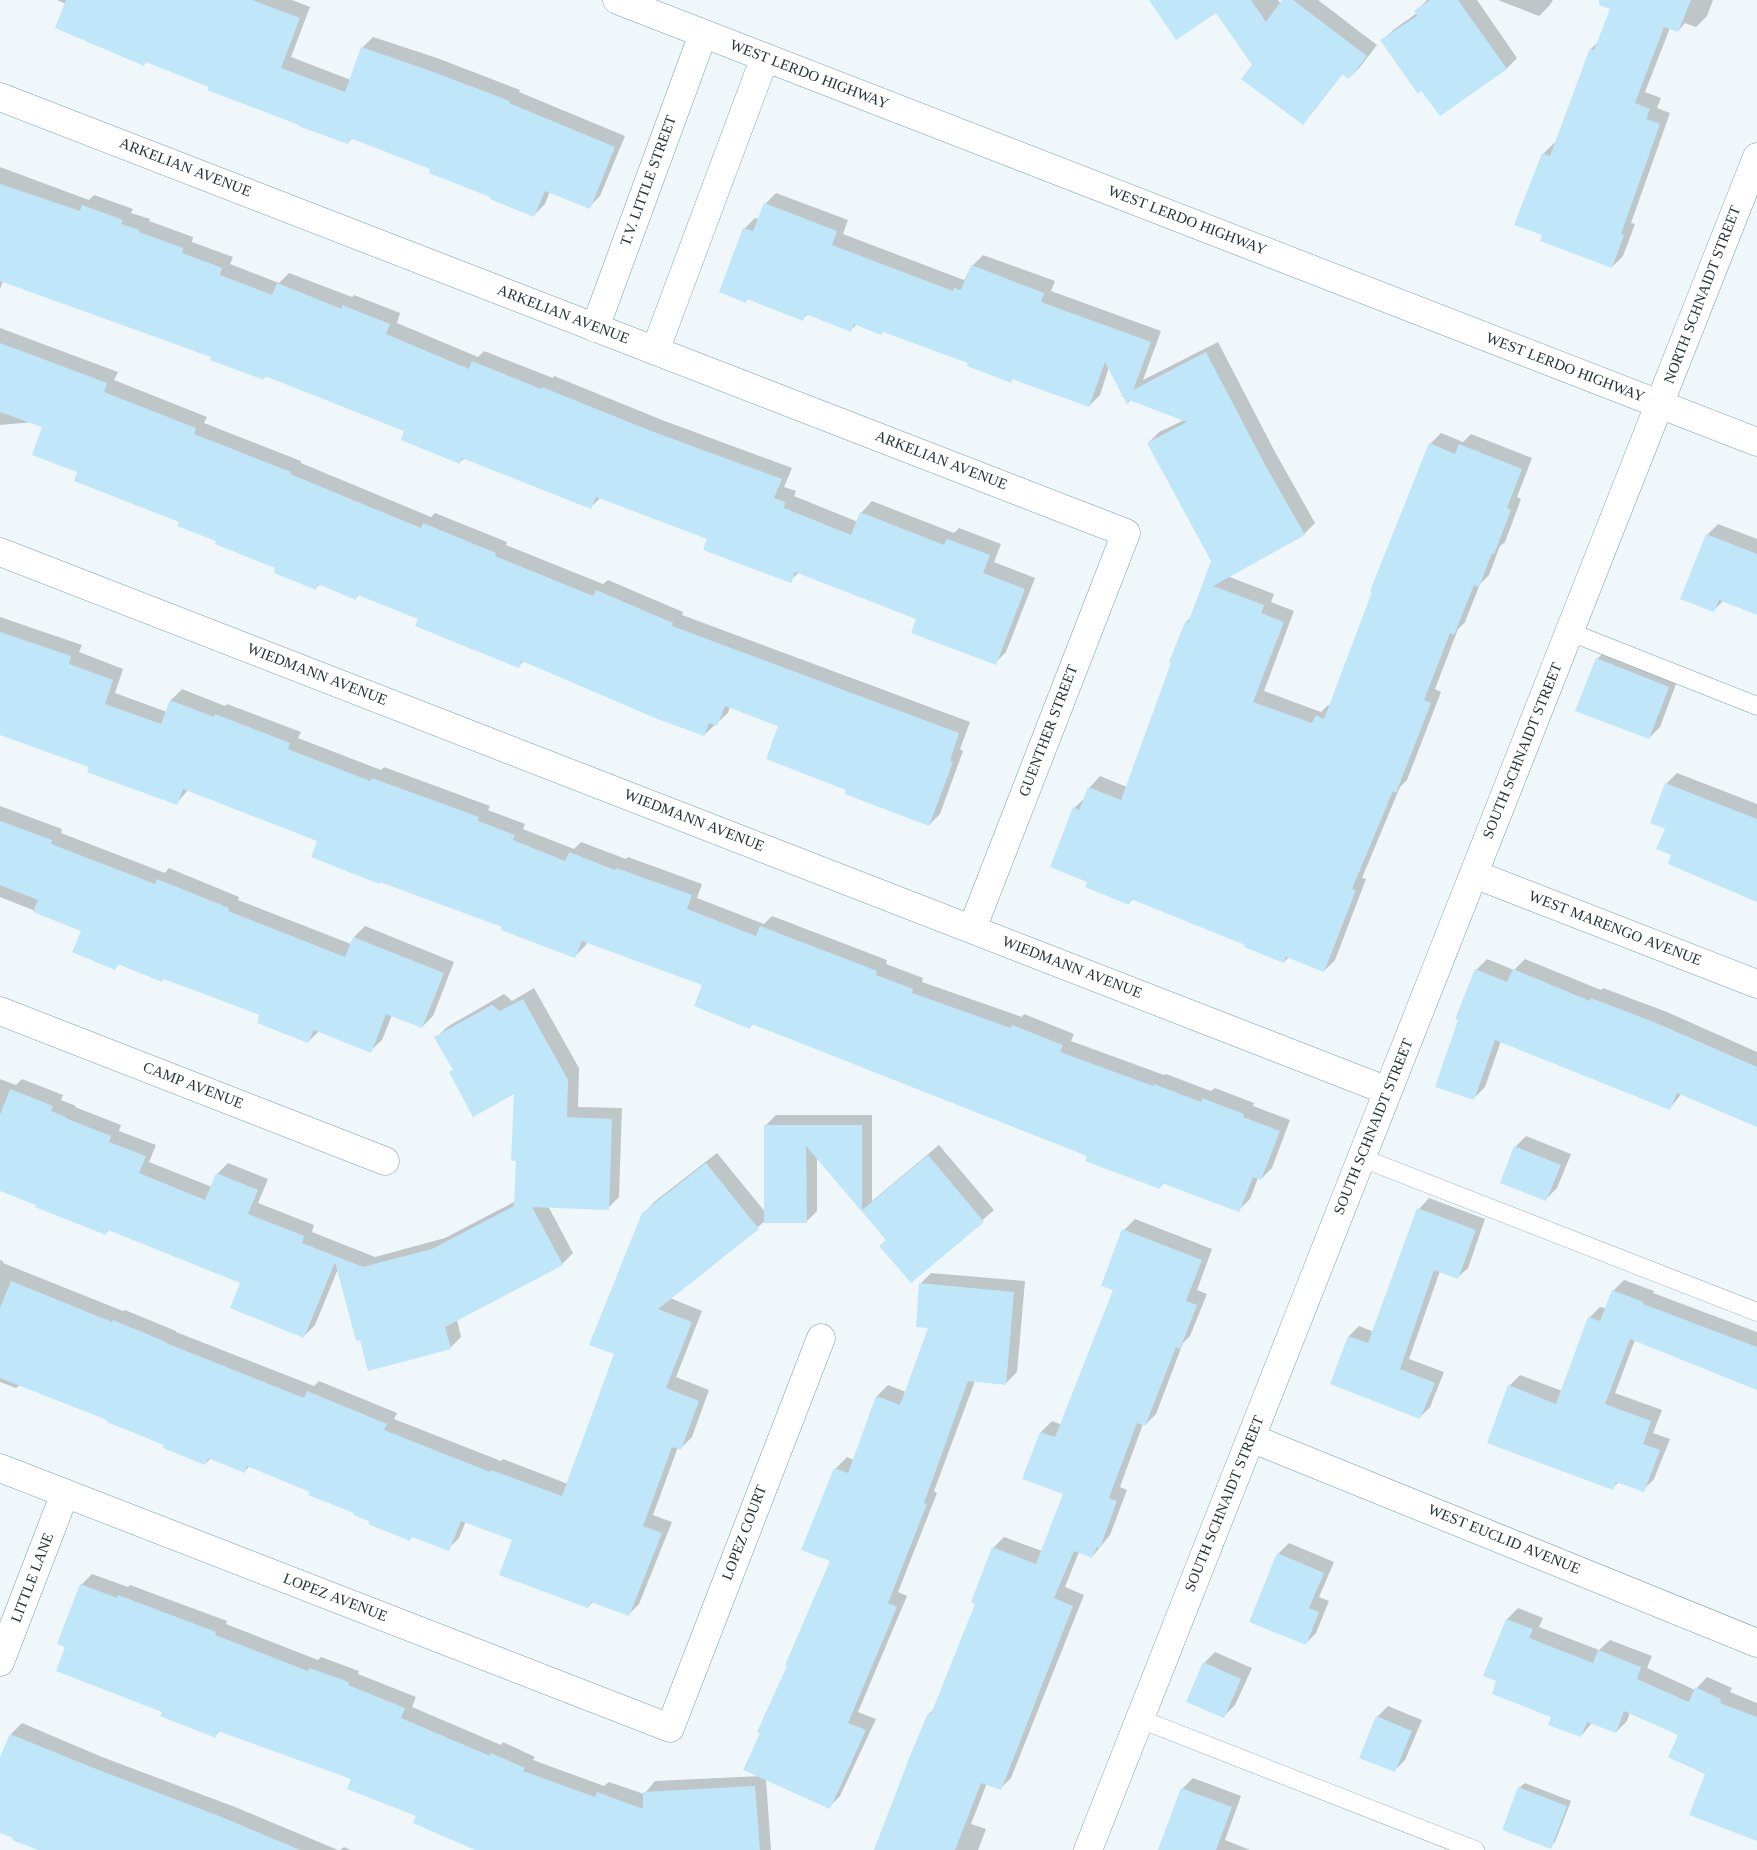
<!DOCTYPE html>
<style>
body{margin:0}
canvas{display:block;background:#eff7fa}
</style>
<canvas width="1757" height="1850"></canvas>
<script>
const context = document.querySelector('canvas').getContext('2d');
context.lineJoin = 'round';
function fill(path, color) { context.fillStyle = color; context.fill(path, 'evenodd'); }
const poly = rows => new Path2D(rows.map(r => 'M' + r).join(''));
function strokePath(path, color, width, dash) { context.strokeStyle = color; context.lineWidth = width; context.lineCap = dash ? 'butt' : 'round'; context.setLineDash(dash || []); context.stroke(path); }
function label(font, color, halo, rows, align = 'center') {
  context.font = font + ' "Times New Roman",serif'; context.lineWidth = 4; context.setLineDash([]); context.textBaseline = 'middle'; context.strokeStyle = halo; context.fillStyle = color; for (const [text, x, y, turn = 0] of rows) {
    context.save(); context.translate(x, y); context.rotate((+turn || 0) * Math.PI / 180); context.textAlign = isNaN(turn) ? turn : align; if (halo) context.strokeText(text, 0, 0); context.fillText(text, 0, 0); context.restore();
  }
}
fill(poly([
 [57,0,292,0,310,7,291,57,351,80,362,48,373,37,437,58,520,90,519,92,625,136,600,196,589,207,550,191,545,204,534,215,432,168,352,138,348,143,147,61,144,64,66,4],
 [1151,0,1278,0,1281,4,1284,0,1318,0,1377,45,1360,67,1349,78,1343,73,1313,112,1302,123,1253,65,1216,11],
 [1427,0,1477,0,1517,58,1506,69,1382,41,1393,30,1417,13,1415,12],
 [1498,0,1553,0,1550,5,1539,16],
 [1614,0,1713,0,1707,16,1696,27,1685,23,1678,31,1670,28,1645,92,1661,98,1657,108,1670,113,1631,223,1635,224,1623,256,1612,267,1543,234,1543,154,1554,143,1556,144,1591,49,1599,41],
 [0,167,89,200,94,195,133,209,131,213,150,219,149,221,193,237,192,242,233,257,230,264,279,283,289,273,352,297,354,295,400,313,397,323,478,357,484,351,553,378,554,376,662,420,792,468,784,487,796,491,794,496,858,522,862,512,872,501,954,533,959,528,1001,544,994,562,1035,578,1006,652,995,663,918,618,799,572,790,581,709,538,601,497,591,507,465,458,460,462,406,430,267,375,264,378,212,357,3,281,0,289],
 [776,193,848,220,843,234,964,280,972,266,983,255,1055,281,1051,291,1161,331,1143,380,1218,342,1275,452,1315,523,1304,534,1227,576,1274,594,1271,602,1294,611,1264,691,1321,712,1328,705,1330,706,1430,444,1441,433,1463,442,1471,434,1532,458,1517,497,1521,499,1505,542,1500,546,1489,575,1480,584,1465,622,1458,629,1435,689,1441,692,1407,780,1400,787,1362,878,1366,879,1335,960,1324,971,1289,957,1284,962,1246,944,1134,898,1129,903,1088,881,1074,808,1086,797,1089,788,1100,776,1127,787,1186,622,1191,617,1212,561,1148,443,1159,432,1184,420,1131,399,1128,403,1109,367,1100,395,1089,406,1013,378,1011,381,969,362,884,331,857,324,851,330,808,314,803,319,749,298,746,301,744,229,755,218,759,219,765,204],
 [0,328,118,372,114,380,207,417,204,423,301,461,301,463,431,517,435,513,507,542,506,545,603,584,608,580,683,612,682,615,970,722,960,749,963,751,940,814,929,825,848,789,780,726,730,706,728,713,704,735,524,661,519,666,419,619,359,595,356,598,320,584,315,589,277,568,217,541,79,471,46,421,0,425],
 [1718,524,1757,539,1757,613,1724,600,1714,610,1707,535],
 [0,617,82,645,79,652,123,669,115,693,167,712,171,700,182,689,225,706,227,704,301,732,298,738,381,770,384,767,490,806,488,810,525,824,523,829,574,849,581,842,626,859,628,857,702,884,697,898,764,924,772,916,887,960,886,964,923,978,922,982,1022,1017,1024,1014,1074,1034,1071,1041,1164,1075,1166,1074,1211,1091,1215,1088,1254,1103,1253,1106,1290,1120,1272,1168,1261,1179,1258,1178,1250,1199,1239,1210,1164,1183,1160,1187,1089,1155,753,1024,750,1027,704,984,587,941,586,945,575,956,504,926,319,840,188,790,176,804,90,767,0,734],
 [1608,648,1679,676,1660,727,1649,738,1597,659],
 [1677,773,1757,804,1757,897,1673,855,1666,828,1666,784],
 [0,806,62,829,61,833,165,873,169,868,239,897,238,900,351,944,354,937,365,926,454,962,433,1016,422,1027,392,1015,382,1040,370,1051,319,1031,308,1042,261,1014,202,992,120,963,115,968,83,930,0,897],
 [1487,959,1514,970,1525,959,1601,990,1603,988,1667,1012,1757,1052,1757,1125,1682,1093,1670,1108,1501,1041,1485,1087,1474,1098,1476,970],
 [534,988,579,1068,578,1107,622,1108,619,1197,608,1208,548,1206,573,1253,562,1264,457,1320,461,1337,450,1348,338,1269,315,1325,304,1336,242,1282,110,1229,106,1233,0,1190,0,1079,16,1085,22,1079,63,1095,61,1100,76,1106,75,1107,121,1125,119,1131,156,1145,149,1162,212,1187,217,1174,228,1163,268,1179,258,1203,314,1225,312,1232,375,1257,445,1238,516,1201,517,1160,515,1092,450,1072,454,1069,436,1038,447,1027,504,994,512,1001],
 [776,1115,872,1115,872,1201,939,1145,994,1210,911,1282,887,1240,817,1157,817,1211,806,1222,764,1222,670,1298,702,1311,676,1377,709,1390,692,1437,681,1448,678,1447,653,1515,672,1522,639,1604,628,1615,593,1602,588,1607,514,1539,466,1521,459,1538,448,1549,371,1520,311,1491,250,1466,244,1472,211,1458,205,1464,109,1419,20,1385,16,1388,0,1382,0,1260,3,1261,3,1263,123,1311,125,1310,176,1331,176,1332,314,1386,319,1381,397,1413,394,1419,501,1461,503,1459,568,1484,615,1354,643,1214,654,1202,717,1153,766,1213,765,1126],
 [1526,1136,1571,1154,1557,1188,1546,1199,1515,1147],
 [1429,1198,1485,1219,1468,1268,1457,1278,1440,1271,1409,1359,1444,1372,1430,1407,1420,1417,1349,1336,1359,1326,1374,1332,1419,1209],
 [1135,1219,1212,1249,1197,1290,1207,1294,1190,1336,1183,1343,1156,1414,1145,1425,1143,1424,1120,1487,1127,1490,1110,1535,1092,1557,1079,1552,1065,1587,1084,1595,1011,1778,1000,1789,987,1783,971,1824,986,1829,978,1850,875,1850,929,1714,934,1709,976,1603,993,1548,1004,1537,1042,1551,1064,1493,1024,1478,1041,1432,1052,1421,1062,1425,1115,1290,1124,1230],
 [931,1273,1025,1281,1017,1372,1006,1383,975,1381,934,1491,937,1493,898,1592,907,1596,858,1712,876,1719,840,1796,829,1807,766,1779,771,1850,478,1850,352,1778,221,1730,215,1736,163,1711,66,1646,81,1585,92,1574,128,1587,130,1585,227,1621,226,1624,318,1660,321,1657,359,1671,358,1674,416,1697,412,1707,501,1745,503,1742,535,1757,533,1760,604,1786,609,1782,644,1794,655,1781,761,1776,789,1665,831,1560,803,1549,836,1468,847,1457,854,1460,877,1396,888,1385,906,1392,930,1327,920,1284],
 [1624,1280,1654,1291,1653,1293,1757,1332,1757,1388,1635,1340,1615,1393,1662,1410,1653,1433,1670,1439,1654,1479,1643,1490,1619,1482,1612,1488,1509,1386,1520,1375,1562,1391,1589,1318,1600,1307,1606,1308,1613,1291],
 [1289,1543,1334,1562,1319,1597,1329,1601,1316,1633,1305,1644,1278,1554],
 [1518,1608,1543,1618,1539,1627,1599,1650,1610,1640,1652,1656,1647,1668,1695,1690,1707,1677,1732,1688,1730,1692,1757,1703,1757,1840,1706,1773,1679,1734,1630,1712,1627,1721,1616,1732,1592,1723,1581,1736,1498,1680,1485,1675,1507,1619],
 [1215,1652,1252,1668,1235,1705,1224,1716,1204,1663],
 [1388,1706,1422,1720,1405,1760,1394,1771,1377,1717],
 [22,1723,102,1757,235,1807,338,1850,43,1850,0,1832,0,1761,11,1734],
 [1193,1778,1241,1796,1225,1840,1250,1850,1158,1850,1182,1789],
 [1525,1783,1571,1801,1555,1842,1550,1847,1519,1788],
 [344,1847,351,1850,340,1850]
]), '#0003');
fill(poly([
 [66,0,252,0,300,18,281,68,345,92,361,47,425,69,510,101,509,103,615,147,590,209,545,191,534,217,490,199,490,197,429,173,430,169,350,138,348,144,298,126,299,125,207,90,209,87,146,62,144,66,55,28],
 [1149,0,1251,0,1266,22,1282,0,1293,0,1367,56,1349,79,1342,74,1303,125,1241,79,1252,65,1216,13,1176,40],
 [1430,0,1458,0,1507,69,1440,116,1421,91,1418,94,1380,40,1417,16,1414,11],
 [1599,0,1691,0,1678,32,1664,27,1635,103,1650,109,1646,119,1660,124,1621,234,1624,235,1612,268,1540,241,1542,235,1514,225,1542,153,1550,156,1590,48,1594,50,1610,9,1599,5],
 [0,184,80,211,82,205,123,220,121,224,140,230,139,232,183,248,182,253,222,268,220,275,272,295,277,283,342,309,342,305,390,324,386,334,469,369,472,361,541,389,542,387,651,431,782,479,774,498,785,502,784,508,851,535,860,512,944,545,947,539,990,555,983,573,1025,589,996,665,911,633,916,619,795,572,791,583,703,550,707,539,596,497,591,509,462,458,460,464,401,440,404,431,265,376,264,380,210,360,211,357,0,281],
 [764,203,837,231,832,245,953,291,954,288,961,290,971,265,1044,293,1041,302,1151,342,1133,390,1206,352,1264,463,1305,535,1213,586,1264,605,1261,613,1284,622,1253,702,1312,723,1316,715,1324,719,1372,592,1370,591,1429,443,1455,454,1459,444,1522,469,1507,508,1511,510,1494,554,1492,553,1479,587,1474,585,1454,635,1450,633,1424,700,1431,703,1396,793,1393,791,1352,889,1356,890,1324,972,1286,957,1284,963,1244,947,1245,945,1131,899,1129,905,1085,887,1087,882,1050,867,1073,807,1079,810,1088,787,1121,800,1171,663,1169,662,1185,622,1188,623,1211,561,1147,443,1187,422,1129,400,1127,405,1124,398,1120,396,1122,395,1105,362,1089,407,1012,379,1011,383,967,366,968,363,883,332,881,335,854,324,851,332,806,314,803,321,747,299,746,303,719,292,743,228,753,231],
 [0,343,107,383,104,392,196,428,194,434,291,472,290,474,421,528,423,523,496,553,495,556,593,596,596,590,673,623,672,626,959,733,950,761,953,762,929,826,845,794,846,790,766,759,778,726,725,706,717,726,709,723,704,736,655,718,522,661,519,668,464,646,415,626,418,619,358,595,356,600,318,584,316,590,274,573,275,568,215,544,216,541,177,526,179,522,74,481,77,472,32,455,42,427,0,412],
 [1706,534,1757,554,1757,615,1719,600,1714,612,1680,599],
 [0,632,71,656,69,664,113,680,105,704,161,724,170,700,214,717,215,714,290,743,288,749,370,781,372,778,479,817,478,821,515,835,513,840,565,861,569,852,615,870,616,868,692,895,687,909,756,936,760,926,877,971,876,975,913,989,912,993,1011,1028,1012,1025,1063,1045,1060,1052,1153,1086,1154,1084,1201,1102,1202,1098,1244,1114,1243,1117,1280,1131,1261,1180,1253,1177,1239,1212,1162,1183,1160,1189,1085,1161,1087,1156,752,1024,750,1029,694,1006,702,985,582,941,575,958,501,930,502,927,380,882,379,884,311,857,317,841,183,789,177,805,87,772,89,767,0,735],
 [1596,658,1669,687,1649,739,1575,711],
 [1665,783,1757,819,1757,902,1668,864,1671,855,1656,849,1665,829,1650,823],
 [0,821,52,840,51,844,155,884,157,879,229,908,228,911,345,957,353,937,444,973,422,1028,386,1014,371,1053,314,1030,308,1043,257,1023,259,1015,202,993,163,979,162,982,118,964,115,970,72,952,81,931,33,912,38,900,0,885],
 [1475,969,1507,982,1513,969,1590,1001,1591,998,1656,1023,1757,1067,1757,1127,1677,1093,1670,1110,1495,1040,1474,1100,1435,1087,1458,1020,1455,1019],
 [523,999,568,1080,567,1117,612,1119,609,1210,532,1207,563,1265,445,1327,451,1349,368,1371,360,1340,356,1341,335,1262,304,1338,230,1308,240,1283,108,1230,106,1235,35,1207,36,1205,0,1191,0,1115,10,1089,53,1106,51,1111,66,1117,65,1118,111,1136,109,1142,146,1156,139,1173,205,1200,216,1173,258,1190,248,1214,304,1236,302,1243,363,1267,432,1249,514,1206,516,1161,511,1161,514,1094,473,1117,449,1072,453,1070,434,1037,492,1005,500,1011],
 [764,1125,862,1125,862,1210,928,1155,984,1222,911,1283,879,1246,886,1240,806,1146,807,1223,764,1223],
 [1514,1146,1561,1165,1546,1201,1500,1183],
 [706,1163,759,1229,658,1309,692,1322,666,1388,699,1401,681,1450,672,1447,643,1526,662,1533,629,1616,591,1602,588,1608,499,1575,512,1540,461,1521,449,1551,412,1537,410,1541,368,1524,369,1521,353,1515,354,1513,308,1495,310,1492,247,1466,245,1473,208,1458,205,1465,163,1448,164,1445,107,1422,107,1420,0,1378,0,1308,11,1281,112,1322,113,1320,166,1342,166,1343,304,1398,307,1391,387,1424,384,1430,490,1472,491,1470,562,1496,614,1354,589,1345,642,1213],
 [1417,1208,1476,1230,1458,1279,1434,1270,1400,1369,1435,1383,1420,1419,1330,1384,1348,1336,1368,1343],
 [1122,1229,1202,1260,1186,1301,1197,1305,1180,1349,1176,1347,1145,1426,1137,1423,1109,1498,1117,1501,1100,1548,1097,1547,1092,1558,1074,1551,1054,1598,1073,1606,1001,1790,981,1783,955,1850,874,1850,912,1751,928,1713,931,1714,975,1604,971,1602,992,1547,1036,1564,1063,1494,1022,1479,1040,1432,1055,1437,1113,1290,1101,1286],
 [919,1283,1014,1292,1006,1385,968,1381,924,1503,927,1504,888,1603,897,1607,848,1723,866,1730,830,1809,743,1770,760,1733,757,1732,787,1666,785,1665,830,1561,801,1550,834,1468,848,1473,876,1396,900,1405,928,1328,916,1327],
 [1612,1290,1643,1302,1643,1304,1757,1347,1757,1390,1630,1339,1605,1404,1651,1421,1643,1444,1660,1450,1644,1492,1616,1482,1613,1490,1487,1443,1508,1385,1556,1404,1588,1317,1600,1321],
 [1277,1553,1324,1573,1309,1608,1319,1612,1306,1645,1249,1622],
 [80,1584,117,1598,118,1595,216,1632,215,1635,308,1671,309,1668,349,1682,348,1685,405,1708,401,1718,490,1756,491,1753,525,1768,523,1771,595,1797,597,1792,643,1809,643,1792,755,1786,760,1850,475,1850,413,1823,416,1816,347,1789,351,1779,218,1731,216,1738,160,1716,162,1712,56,1671,65,1647,57,1644],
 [1506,1619,1533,1629,1529,1638,1593,1663,1598,1650,1641,1667,1637,1679,1689,1702,1695,1687,1721,1699,1720,1703,1757,1717,1757,1841,1689,1815,1705,1774,1668,1757,1678,1735,1624,1711,1616,1733,1587,1722,1581,1737,1548,1725,1551,1717,1492,1694,1496,1681,1483,1676],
 [1203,1662,1241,1679,1224,1718,1186,1702],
 [1376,1716,1412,1731,1395,1772,1359,1758],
 [10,1734,91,1767,224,1818,300,1850,38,1850,12,1840,13,1838,0,1833,0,1757],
 [1518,1787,1567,1806,1551,1849,1502,1830],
 [1181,1788,1232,1807,1216,1850,1158,1850]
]), '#c0e6f9');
const service = poly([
 [1570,632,1757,706],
 [1362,1158,1757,1312],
 [1140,1719,1475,1850]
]);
const minor = poly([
 [0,97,1126,533,972,929],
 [595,328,703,34],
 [655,351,765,57],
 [0,552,1388,1091],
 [1474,874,1757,984],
 [0,1011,385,1161],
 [1251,1438,1757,1643],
 [0,1468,670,1728,821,1338],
 [0,1662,65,1493],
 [1088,1850,1757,157]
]);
const secondary = poly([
 [617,0,1757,442]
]);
strokePath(service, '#7c9fb0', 19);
strokePath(minor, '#7c9fb0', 29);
strokePath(secondary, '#7c9fb0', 29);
strokePath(service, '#fff', 18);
strokePath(minor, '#fff', 28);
strokePath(secondary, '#fff', 28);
label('15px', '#25343b', '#fff', [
 ["WEST LERDO HIGHWAY",809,75,21],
 ["ARKELIAN AVENUE",185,168,21],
 ["T.V. LITTLE STREET",649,181,-70],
 ["WEST LERDO HIGHWAY",1187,221,21],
 ["NORTH SCHNAIDT STREET",1703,295,-69],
 ["ARKELIAN AVENUE",563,315,21],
 ["WEST LERDO HIGHWAY",1565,368,21],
 ["ARKELIAN AVENUE",941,461,21],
 ["WIEDMANN AVENUE",317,675,21],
 ["GUENTHER STREET",1049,731,-69],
 ["SOUTH SCHNAIDT STREET",1523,751,-68],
 ["WIEDMANN AVENUE",694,821,21],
 ["WEST MARENGO AVENUE",1615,929,21],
 ["WIEDMANN AVENUE",1072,968,21],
 ["CAMP AVENUE",193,1086,21],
 ["SOUTH SCHNAIDT STREET",1374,1127,-68],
 ["SOUTH SCHNAIDT STREET",1225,1504,-68],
 ["LOPEZ COURT",745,1533,-69],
 ["WEST EUCLID AVENUE",1504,1540,22],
 ["LITTLE LANE",33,1578,-69],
 ["LOPEZ AVENUE",335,1598,21]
]);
</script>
